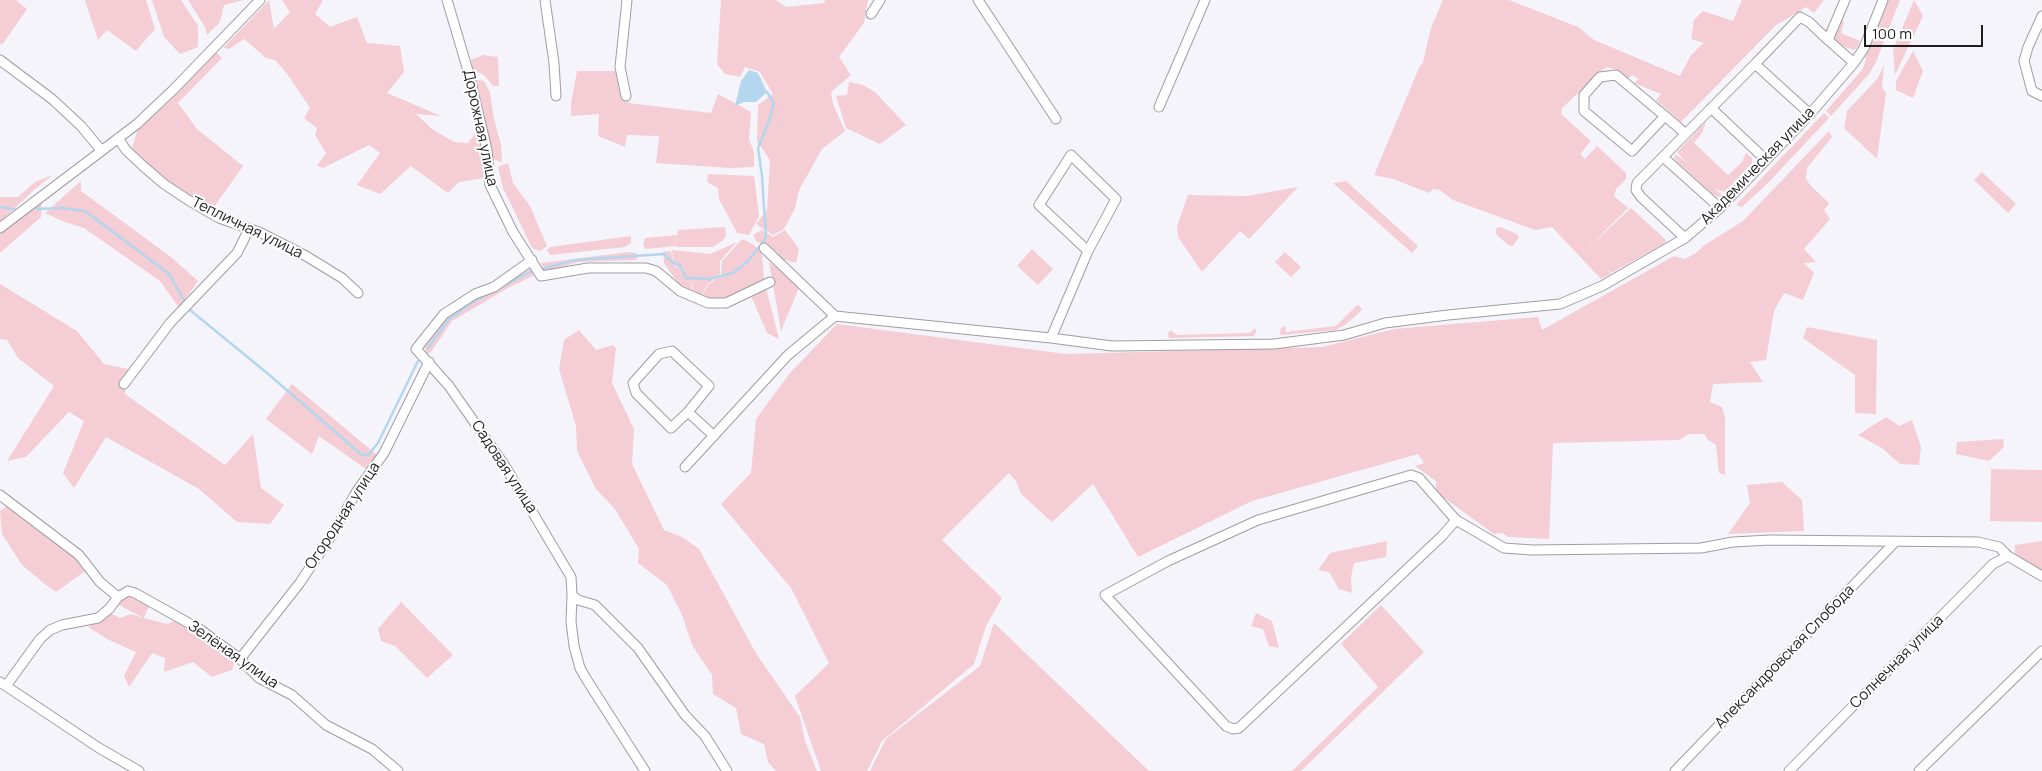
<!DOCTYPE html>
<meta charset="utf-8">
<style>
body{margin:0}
#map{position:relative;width:2042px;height:771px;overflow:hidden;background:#f6f4fb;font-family:Manrope,sans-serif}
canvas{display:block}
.scale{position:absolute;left:1864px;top:25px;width:119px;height:22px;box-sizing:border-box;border:2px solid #1d1c1e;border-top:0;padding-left:6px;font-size:15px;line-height:18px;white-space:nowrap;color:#1d1c1e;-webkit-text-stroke:4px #fff;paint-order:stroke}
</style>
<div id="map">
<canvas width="2042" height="771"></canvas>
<div class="scale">100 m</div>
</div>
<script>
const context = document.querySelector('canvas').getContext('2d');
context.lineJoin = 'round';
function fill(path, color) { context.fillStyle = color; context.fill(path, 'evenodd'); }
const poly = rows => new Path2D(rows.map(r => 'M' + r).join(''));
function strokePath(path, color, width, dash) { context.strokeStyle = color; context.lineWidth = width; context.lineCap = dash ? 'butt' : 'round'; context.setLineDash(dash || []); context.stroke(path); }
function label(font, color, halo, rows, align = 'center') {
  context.font = font + ' Manrope,sans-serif'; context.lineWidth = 4; context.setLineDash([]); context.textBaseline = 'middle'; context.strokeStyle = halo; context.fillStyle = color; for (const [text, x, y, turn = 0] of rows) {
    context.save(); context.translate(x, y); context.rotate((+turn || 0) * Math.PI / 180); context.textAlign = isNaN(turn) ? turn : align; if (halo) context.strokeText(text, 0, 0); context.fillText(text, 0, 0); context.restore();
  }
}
fill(poly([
 [0,0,16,0,27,9,2,45,0,43],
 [85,0,146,0,155,29,136,51,107,30,98,40],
 [152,0,181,0,198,26,198,47,180,54,164,37],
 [188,0,244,0,224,5,220,22,207,35,205,27],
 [269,0,274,29,290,12,282,0,323,0,315,14,330,27,357,17,367,43,400,46,404,72,387,93,441,116,416,114,432,129,454,142,468,143,475,134,474,113,481,148,484,178,459,182,448,193,411,166,380,194,357,185,380,153,369,145,323,168,317,166,326,153,315,135,317,128,304,118,310,108,288,75,275,60,266,58,244,39,229,49,223,48],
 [721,0,776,0,786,7,824,3,825,0,868,0,864,23,839,57,851,75,831,92,833,104,845,131,822,149,799,190,795,208,784,229,773,235,756,224,767,210,770,160,757,141,758,105,773,94,760,72,745,67,740,77,725,74,717,64],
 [1443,0,1509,0,1578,27,1594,40,1680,76,1691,55,1704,43,1691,39,1694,20,1703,11,1733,21,1742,0,1824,0,1814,13,1806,7,1775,26,1681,122,1656,100,1661,94,1634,83,1639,79,1632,75,1627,79,1618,70,1606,67,1562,108,1561,114,1591,141,1580,154,1585,159,1597,146,1626,173,1626,179,1616,189,1614,196,1628,208,1588,248,1631,208,1666,240,1664,244,1611,273,1602,264,1611,274,1601,279,1552,227,1535,230,1453,200,1440,190,1433,189,1429,193,1393,179,1374,175,1419,68,1423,62,1431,28],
 [1888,0,1900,0,1876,62,1869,74,1831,116,1826,111,1862,70,1866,60,1864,55],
 [1914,0,1923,16,1895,75,1893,50],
 [1841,20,1844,22,1841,33,1860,41,1858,47,1854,50,1840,45,1835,40,1834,37],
 [215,51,222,58,178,103,197,129,243,166,214,207,181,191,154,169,132,148,138,129,170,101],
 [1913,51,1923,71,1913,98,1896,90,1896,81],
 [483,55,498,57,499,86,493,86,485,76,473,69,471,60],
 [1884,65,1882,88,1886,93,1877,159,1844,128,1847,111,1878,78],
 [577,71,616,71,629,103,711,113,718,94,751,112,749,139,754,152,754,167,730,168,656,163,659,136,627,135,625,147,598,136,599,114,571,116,571,103],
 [472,79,484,81,490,92,494,119,501,145,502,162,492,159,486,124],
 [849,82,863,85,875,92,906,125,880,144,846,128,836,96,847,95],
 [1824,113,1829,118,1768,183,1742,207,1736,205],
 [1706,122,1702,133,1694,143,1728,175,1742,162,1746,153,1752,158,1752,163,1748,167,1725,192,1715,189,1722,195,1719,197,1714,195,1674,159,1675,154,1686,162,1677,152],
 [1829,131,1832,137,1807,168,1806,179,1810,185,1829,203,1824,210,1830,219,1804,249,1816,262,1804,263,1814,273,1803,300,1784,293,1774,311,1766,360,1750,362,1763,382,1713,384,1710,402,1722,407,1725,418,1725,475,1719,473,1716,445,1707,439,1705,434,1689,434,1679,440,1553,443,1549,539,1508,537,1503,533,1494,534,1436,492,1436,481,1415,466,1424,463,1418,454,1252,501,1138,557,1093,484,1052,522,1021,494,1016,481,1009,473,942,540,1002,598,986,626,974,664,882,741,867,771,821,771,795,696,829,663,791,588,721,504,751,473,756,419,790,373,837,324,1066,354,1322,347,1394,329,1538,317,1542,330,1674,256,1685,259,1696,253,1703,246,1743,221],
 [508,163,513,183,530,206,547,246,540,251,532,248,503,188,498,167],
 [1982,172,2016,204,2008,213,1974,180],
 [708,174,754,176,759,216,749,235,737,233,719,199,718,188,707,182],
 [53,175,36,188,0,222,0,197,18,197,35,182],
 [81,181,81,191,171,257,198,281,179,308,160,281,84,228,65,222,45,213],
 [1346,181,1418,246,1412,253,1333,183],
 [1298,187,1249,239,1240,231,1202,272,1178,237,1177,226,1188,195,1247,196],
 [42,199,41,217,0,253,0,234],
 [725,227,726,236,722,241,713,247,676,247,678,230],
 [1500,227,1517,234,1519,237,1513,246,1508,245,1496,234,1496,228],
 [762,230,773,237,785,230,799,249,796,263,781,259,777,252,756,241,753,235],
 [677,235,676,246,646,249,643,246,645,238],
 [631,236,631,243,625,247,550,255,547,250,550,247],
 [742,239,753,244,762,254,764,280,779,339,767,333,752,298,744,292,726,301,711,301,702,296,708,285,721,275,722,261],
 [737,242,720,261,720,274,707,285,701,296,691,291,696,275,690,291,678,283,664,263,663,252,671,251,674,266,682,270,674,265,672,250,710,254],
 [1032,249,1053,269,1038,285,1017,266],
 [629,252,636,253,637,260,579,262,545,272,541,263],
 [1285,252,1301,267,1291,277,1275,262],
 [769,262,800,285,781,331],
 [534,267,537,274,508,288,452,321,431,352,427,354,424,347,445,319,463,305],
 [0,284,77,331,104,364,128,369,125,394,225,465,253,434,261,488,284,505,270,524,237,522,199,489,106,437,74,488,63,473,84,421,69,412,26,457,7,461,54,386,18,358,7,340,0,339],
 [1357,305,1360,306,1362,310,1345,325,1335,330,1281,335,1280,333,1281,328,1285,326,1286,332,1336,326],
 [1807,327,1877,340,1876,414,1855,413,1855,375,1803,338],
 [1255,328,1256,332,1254,336,1169,338,1168,334,1170,330,1177,335,1250,333],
 [579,330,596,350,613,345,616,348,612,383,634,429,632,464,664,530,682,537,699,549,757,655,800,717,805,741,817,771,776,771,768,762,764,744,741,734,736,708,713,694,712,675,692,645,682,615,667,585,638,563,639,549,615,509,596,489,577,451,576,426,559,369,564,340],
 [292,384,377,455,366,469,319,436,312,454,266,419],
 [1886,417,1899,426,1912,420,1921,447,1919,465,1900,464,1882,448,1858,435],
 [2003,439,2004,447,1989,461,1956,454,1957,442],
 [1991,469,2042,470,2042,522,1990,521],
 [1782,482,1802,500,1804,531,1728,534,1750,503,1747,485],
 [9,505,75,555,88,569,56,592,46,585,22,565,2,534,0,511],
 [1387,541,1386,557,1354,563,1351,577,1352,593,1339,589,1329,572,1318,570,1330,553],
 [2042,541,2042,570,2020,560,2015,553,2015,545],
 [126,595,149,606,144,618,167,624,177,620,195,631,235,660,232,670,212,677,193,662,164,672,165,658,152,653,129,687,124,676,136,652,107,639,88,627,110,613,120,618,131,614,144,618,119,605],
 [401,602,453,655,427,678,395,646,381,641,378,629],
 [1381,605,1424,652,1301,771,1292,771,1378,687,1341,644],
 [1256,613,1272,621,1279,648,1269,646,1263,629,1251,626],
 [994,623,1149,771,870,771,886,739,980,666]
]), '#f4cdd5');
fill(poly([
 [749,70,758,73,767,92,756,102,744,102,735,106,741,81]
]), '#b4d6ee');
strokePath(poly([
 [0,207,14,209],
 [37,209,62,208,85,211,169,274,185,302],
 [762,243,766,237,762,176,758,148,768,124,774,103,767,92],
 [190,310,267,373,362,455,368,455,378,443,418,361],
 [428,348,449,319,473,302,530,272,575,260,664,254,672,262,680,265,686,278,710,279,733,273,748,261,758,248]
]), '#b4d6ee', 2.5);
const minor = poly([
 [447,0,469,74,487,150,490,185,513,232,541,276,588,268,646,268,656,271,680,291,708,303,726,303,770,282],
 [545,0,554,63,556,96],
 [978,0,1056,119],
 [1845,0,1828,40,1854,63],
 [871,14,880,0],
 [2042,16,2028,47,2024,61,2032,91,2042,96],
 [0,60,52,99,81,126,101,150],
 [1755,64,1800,17,1809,22,1828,40],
 [626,96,620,67,627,0],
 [1159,107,1205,0],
 [1711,108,1766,160],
 [1665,116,1632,151,1584,111,1584,95,1600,77,1616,75,1678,127,1685,134],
 [118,138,126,150,143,166,164,184,188,200,219,218,259,232,306,256,342,278,358,293],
 [1663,157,1720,208],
 [0,228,137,124,173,90,260,0],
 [1685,238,1641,197,1636,190,1637,183,1755,64,1810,114],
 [764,248,835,316,1051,338],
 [1088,251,1039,205,1071,155,1116,199,1088,251,1051,338,1112,346,1274,344,1344,335,1385,323,1448,315,1560,304,1602,286,1685,238,1720,208,1810,114,1854,63,1864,48,1883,0],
 [532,260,494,287,475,294,444,314,416,349,449,386,505,466,571,577,572,595,578,600,595,605,638,648,685,715,705,736,727,771],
 [124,384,170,323,237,253,249,229],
 [688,412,709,386,672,351,659,354,633,383,636,393,671,428,688,412,714,436],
 [685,467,788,355,835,316],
 [0,495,79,555,100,582,118,597],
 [1456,520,1419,478,1411,475,1258,520,1168,561,1105,595,1226,726,1233,729,1239,728,1442,536,1456,520,1504,548,1532,550,1701,548,1733,542,1770,540,1978,542,1999,547,2008,556,2042,576],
 [572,595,571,622,574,646,580,668,585,677,645,771],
 [240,659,299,584,332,535,357,491,384,453,429,362],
 [0,682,99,748,139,771],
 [6,686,40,639,50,630,62,625,98,618,109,609,118,597,128,591,135,593,201,630,240,659,259,678,292,695,326,725,372,749,398,771],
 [1675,771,1895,542],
 [1789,771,1993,564,2008,556],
 [1919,771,2042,651]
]);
strokePath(minor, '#9f9ca3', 11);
strokePath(minor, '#fff', 9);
label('15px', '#1d1c1e', '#fff', [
 ["Дорожная улица",480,128,78],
 ["Академическая улица",1758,166,-46],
 ["Тепличная улица",247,228,26],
 ["Садовая улица",504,467,57],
 ["Огородная улица",343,516,-57],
 ["Зелёная улица",233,655,35],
 ["Александровская Слобода",1785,657,-46],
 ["Солнечная улица",1897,662,-45]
]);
</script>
